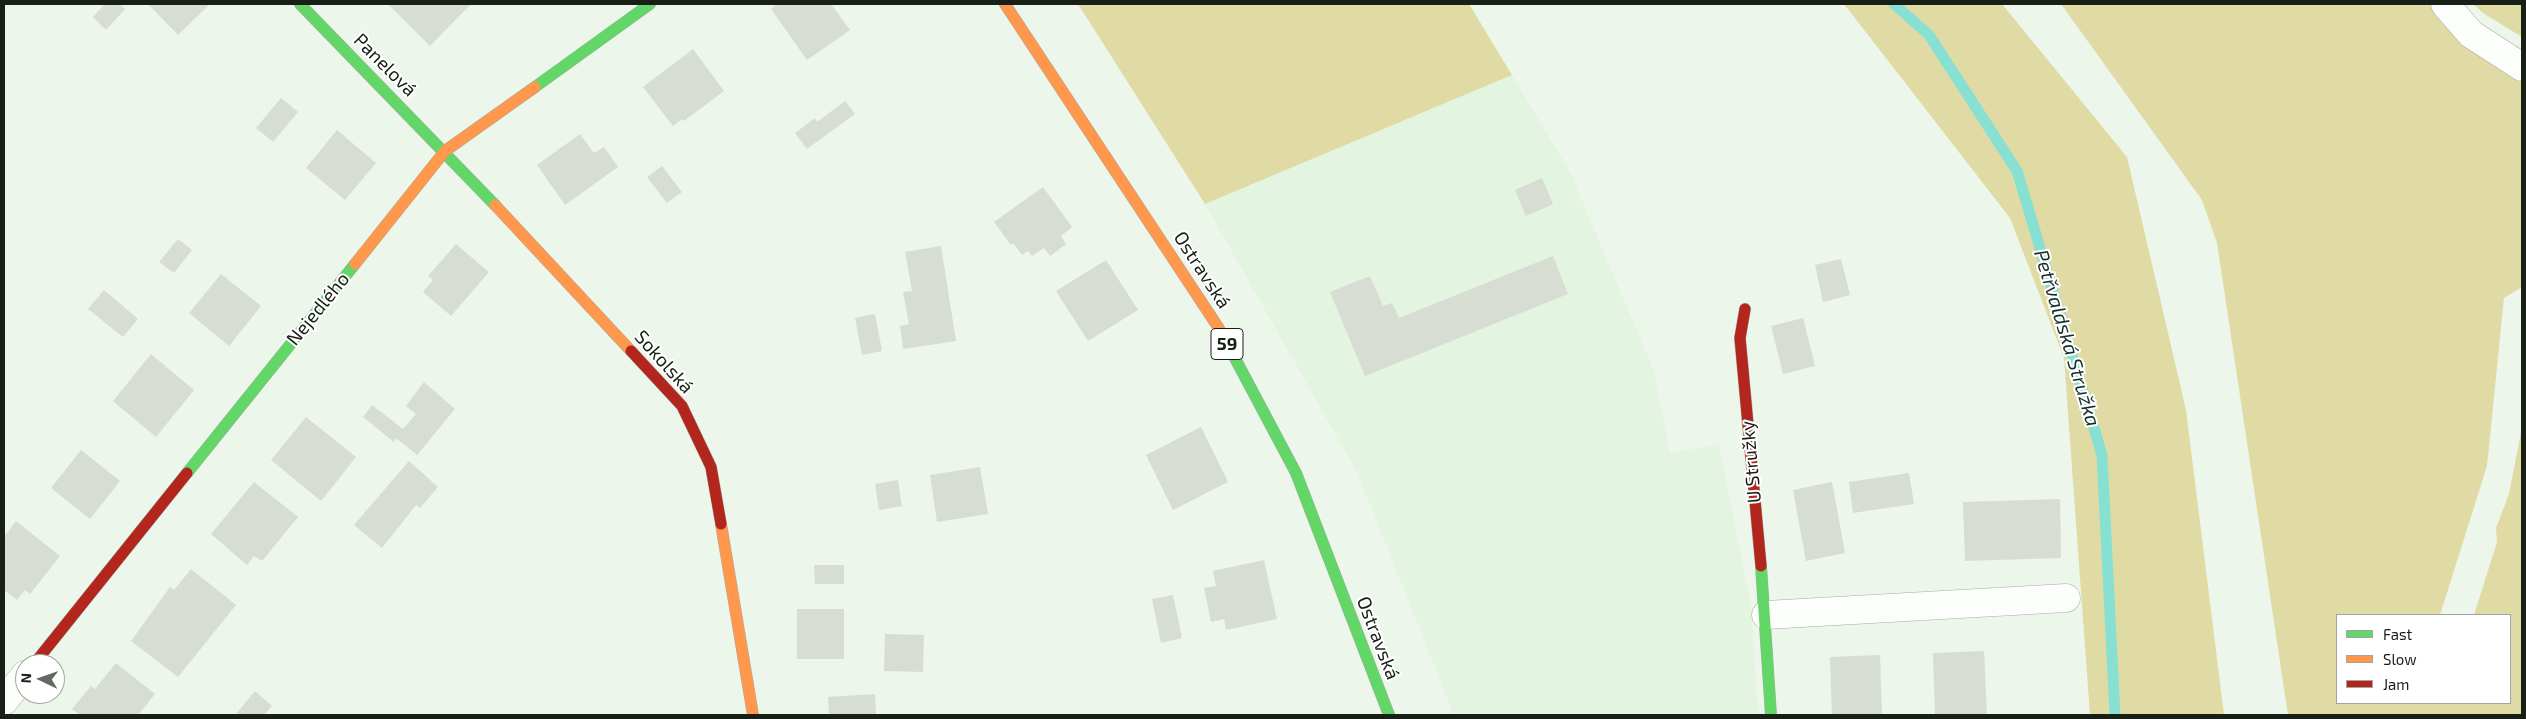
<!DOCTYPE html>
<meta charset="utf-8">
<style>
body{margin:0}
#map{position:relative;width:2526px;height:719px;overflow:hidden;background:#ecf6ea;font-family:"Exo 2",sans-serif}
canvas{display:block}
.frame{position:absolute;inset:0;border:5px solid #181f17;pointer-events:none}
.legend{position:absolute;left:2336px;top:614px;width:175px;height:90px;box-sizing:border-box;background:#fff;border:1px solid #a3a5a2;margin:0;padding:6px 9px;list-style:none;font-size:15px;color:#181f17}
.legend li{display:flex;align-items:center;gap:10px;height:25px}
.legend b{width:25px;border:1px solid #a3a5a2}
.north{position:absolute;left:15px;top:654px;width:50px;height:50px;box-sizing:border-box;background:#fff;border:1px solid #a3a5a2;border-radius:50%;rotate:273deg;font-size:14px;font-weight:700;line-height:20px;text-align:center;color:#181f17}
.north::after{content:'';display:block;margin:auto;width:18px;height:22px;background:#626a61;clip-path:polygon(50% 0,100% 100%,50% 72%,0 100%)}
</style>
<div id="map">
<canvas width="2526" height="719"></canvas>
<div class="frame"></div>
<ul class="legend">
<li><b style="height:6px;background:#63d668"></b>Fast</li>
<li><b style="height:6px;background:#ff974d"></b>Slow</li>
<li><b style="height:6px;background:#b3261e"></b>Jam</li>
</ul>
<div class="north">N</div>
</div>
<script>
const context = document.querySelector('canvas').getContext('2d');
context.lineJoin = 'round';
function fill(path, color) { context.fillStyle = color; context.fill(path, 'evenodd'); }
const poly = rows => new Path2D(rows.map(r => 'M' + r).join(''));
function strokePath(path, color, width, dash) { context.strokeStyle = color; context.lineWidth = width; context.lineCap = dash ? 'butt' : 'round'; context.setLineDash(dash || []); context.stroke(path); }
function label(font, color, halo, rows, align = 'center') {
  context.font = font + ' "Exo 2",sans-serif'; context.lineWidth = 4; context.setLineDash([]); context.textBaseline = 'middle'; context.strokeStyle = halo; context.fillStyle = color; for (const [text, x, y, turn = 0] of rows) {
    context.save(); context.translate(x, y); context.rotate((+turn || 0) * Math.PI / 180); context.textAlign = isNaN(turn) ? turn : align; if (halo) context.strokeText(text, 0, 0); context.fillText(text, 0, 0); context.restore();
  }
}
fill(poly([
 [1512,75,1570,172,1653,369,1670,453,1719,444,1751,606,1758,715,1454,715,1357,472,1205,204]
]), '#e3f4e0');
fill(poly([
 [1078,4,1469,4,1512,75,1205,204],
 [1844,4,2002,4,2127,157,2186,410,2224,715,2090,715,2064,358,2010,218],
 [2061,4,2436,4,2522,73,2522,287,2504,298,2487,466,2440,615,2337,615,2337,703,2510,703,2510,615,2474,615,2497,542,2496,528,2509,494,2522,427,2522,715,2288,715,2217,243,2202,200],
 [2473,4,2522,4,2522,37,2483,13]
]), '#e0dba5');
strokePath(poly([
 [1894,4,1929,35,2017,171,2102,455,2115,715]
]), '#87e0d2', 11);
fill(poly([
 [105,4,119,4,125,9,106,30,93,17],
 [148,4,210,4,178,35],
 [388,4,471,4,430,46],
 [777,4,831,4,850,30,807,60,771,9],
 [693,49,724,91,684,121,682,119,673,126,643,87],
 [281,98,298,112,273,142,256,128],
 [845,101,855,114,807,149,795,133,815,118,817,122],
 [337,130,376,163,345,200,306,168],
 [580,134,594,153,604,147,618,167,565,205,537,165],
 [662,166,682,192,667,203,647,177],
 [1542,178,1553,204,1526,216,1515,190],
 [1043,187,1072,227,1061,236,1066,244,1050,256,1044,248,1032,256,1028,251,1022,255,1013,243,1011,245,994,222],
 [178,239,192,250,174,273,159,262],
 [456,244,489,272,451,316,423,292,433,280,428,276],
 [941,246,956,341,903,349,900,326,909,324,903,292,912,291,905,252],
 [1553,256,1568,294,1365,376,1330,292,1370,276,1383,306,1392,303,1399,318],
 [1841,259,1850,295,1823,302,1815,265],
 [1106,260,1138,310,1088,341,1056,291],
 [221,274,261,306,229,346,189,313],
 [104,290,138,319,123,337,88,309],
 [875,314,882,351,862,355,855,318],
 [1803,318,1815,366,1783,374,1771,326],
 [151,354,194,390,156,437,113,401],
 [424,382,455,409,417,455,396,438,394,442,363,417,372,405,403,429,416,414,406,406],
 [306,417,356,457,321,501,271,460],
 [1201,427,1228,482,1173,510,1146,455],
 [81,450,120,481,90,519,51,488],
 [409,461,438,487,420,508,416,505,382,548,354,525],
 [980,467,988,514,937,522,930,475],
 [1909,473,1914,504,1853,513,1849,482],
 [898,480,902,506,879,510,875,484],
 [254,482,298,517,262,561,254,556,247,565,211,534],
 [1832,482,1845,553,1806,561,1793,490],
 [2060,499,2061,558,1965,561,1963,502],
 [16,521,60,556,30,594,25,590,17,600,4,590,4,537],
 [1264,560,1277,619,1226,630,1224,619,1211,622,1204,588,1216,586,1213,571],
 [814,565,844,565,844,584,815,584],
 [191,569,236,605,178,677,131,641,170,587,174,590],
 [1173,595,1182,638,1161,643,1152,599],
 [797,609,844,609,844,659,797,659],
 [885,634,924,635,923,672,884,671],
 [1984,651,1987,715,1935,715,1933,653],
 [1880,655,1882,715,1832,715,1830,657],
 [116,663,155,694,138,715,80,715,72,709,91,686,95,689],
 [255,691,272,706,264,715,235,715],
 [875,694,876,715,829,715,828,697]
]), '#d7ddd3');
const street = poly([
 [2445,4,2471,34,2522,67],
 [1766,615,2066,598],
 [4,701,25,675]
]);
const fast = poly([
 [300,4,495,205],
 [535,87,650,4],
 [1229,347,1296,473,1389,715],
 [187,473,355,264],
 [1761,566,1771,715]
]);
const slow = poly([
 [1005,4,1218,327,1229,347],
 [495,205,631,351],
 [355,264,445,151,535,87],
 [721,524,753,715]
]);
const jam = poly([
 [1745,309,1740,338,1761,566],
 [631,351,682,406,711,467,721,524],
 [34,664,187,473]
]);
strokePath(street, '#a6ada4', 29);
strokePath(fast, '#a6ada4', 12);
strokePath(slow, '#a6ada4', 12);
strokePath(jam, '#a6ada4', 12);
strokePath(street, '#fcfefc', 28);
strokePath(fast, '#63d668', 11);
strokePath(slow, '#ff974d', 11);
strokePath(jam, '#b3261e', 11);
for (const [x, y, w] of [
 [1227,344,32]
]) { const box = new Path2D(); box.roundRect(x - w / 2, y - 15.5, w, 31, 4); context.fillStyle = '#fff'; context.fill(box); strokePath(box, '#181f17', 1); }
label('bold 18px', '#181f17', null, [
 ["59",1227,344]
]);
label('19px', '#181f17', '#fff', [
 ["Panelová",385,65,45],
 ["Ostravská",1202,270,57],
 ["Nejedlého",318,309,-51],
 ["Sokolská",664,362,48],
 ["U Stružky",1751,462,-95],
 ["Ostravská",1378,638,69]
]);
label('italic 20px', '#192f2c', '#fff', [
 ["Petřvaldská Stružka",2067,338,73]
]);
</script>
